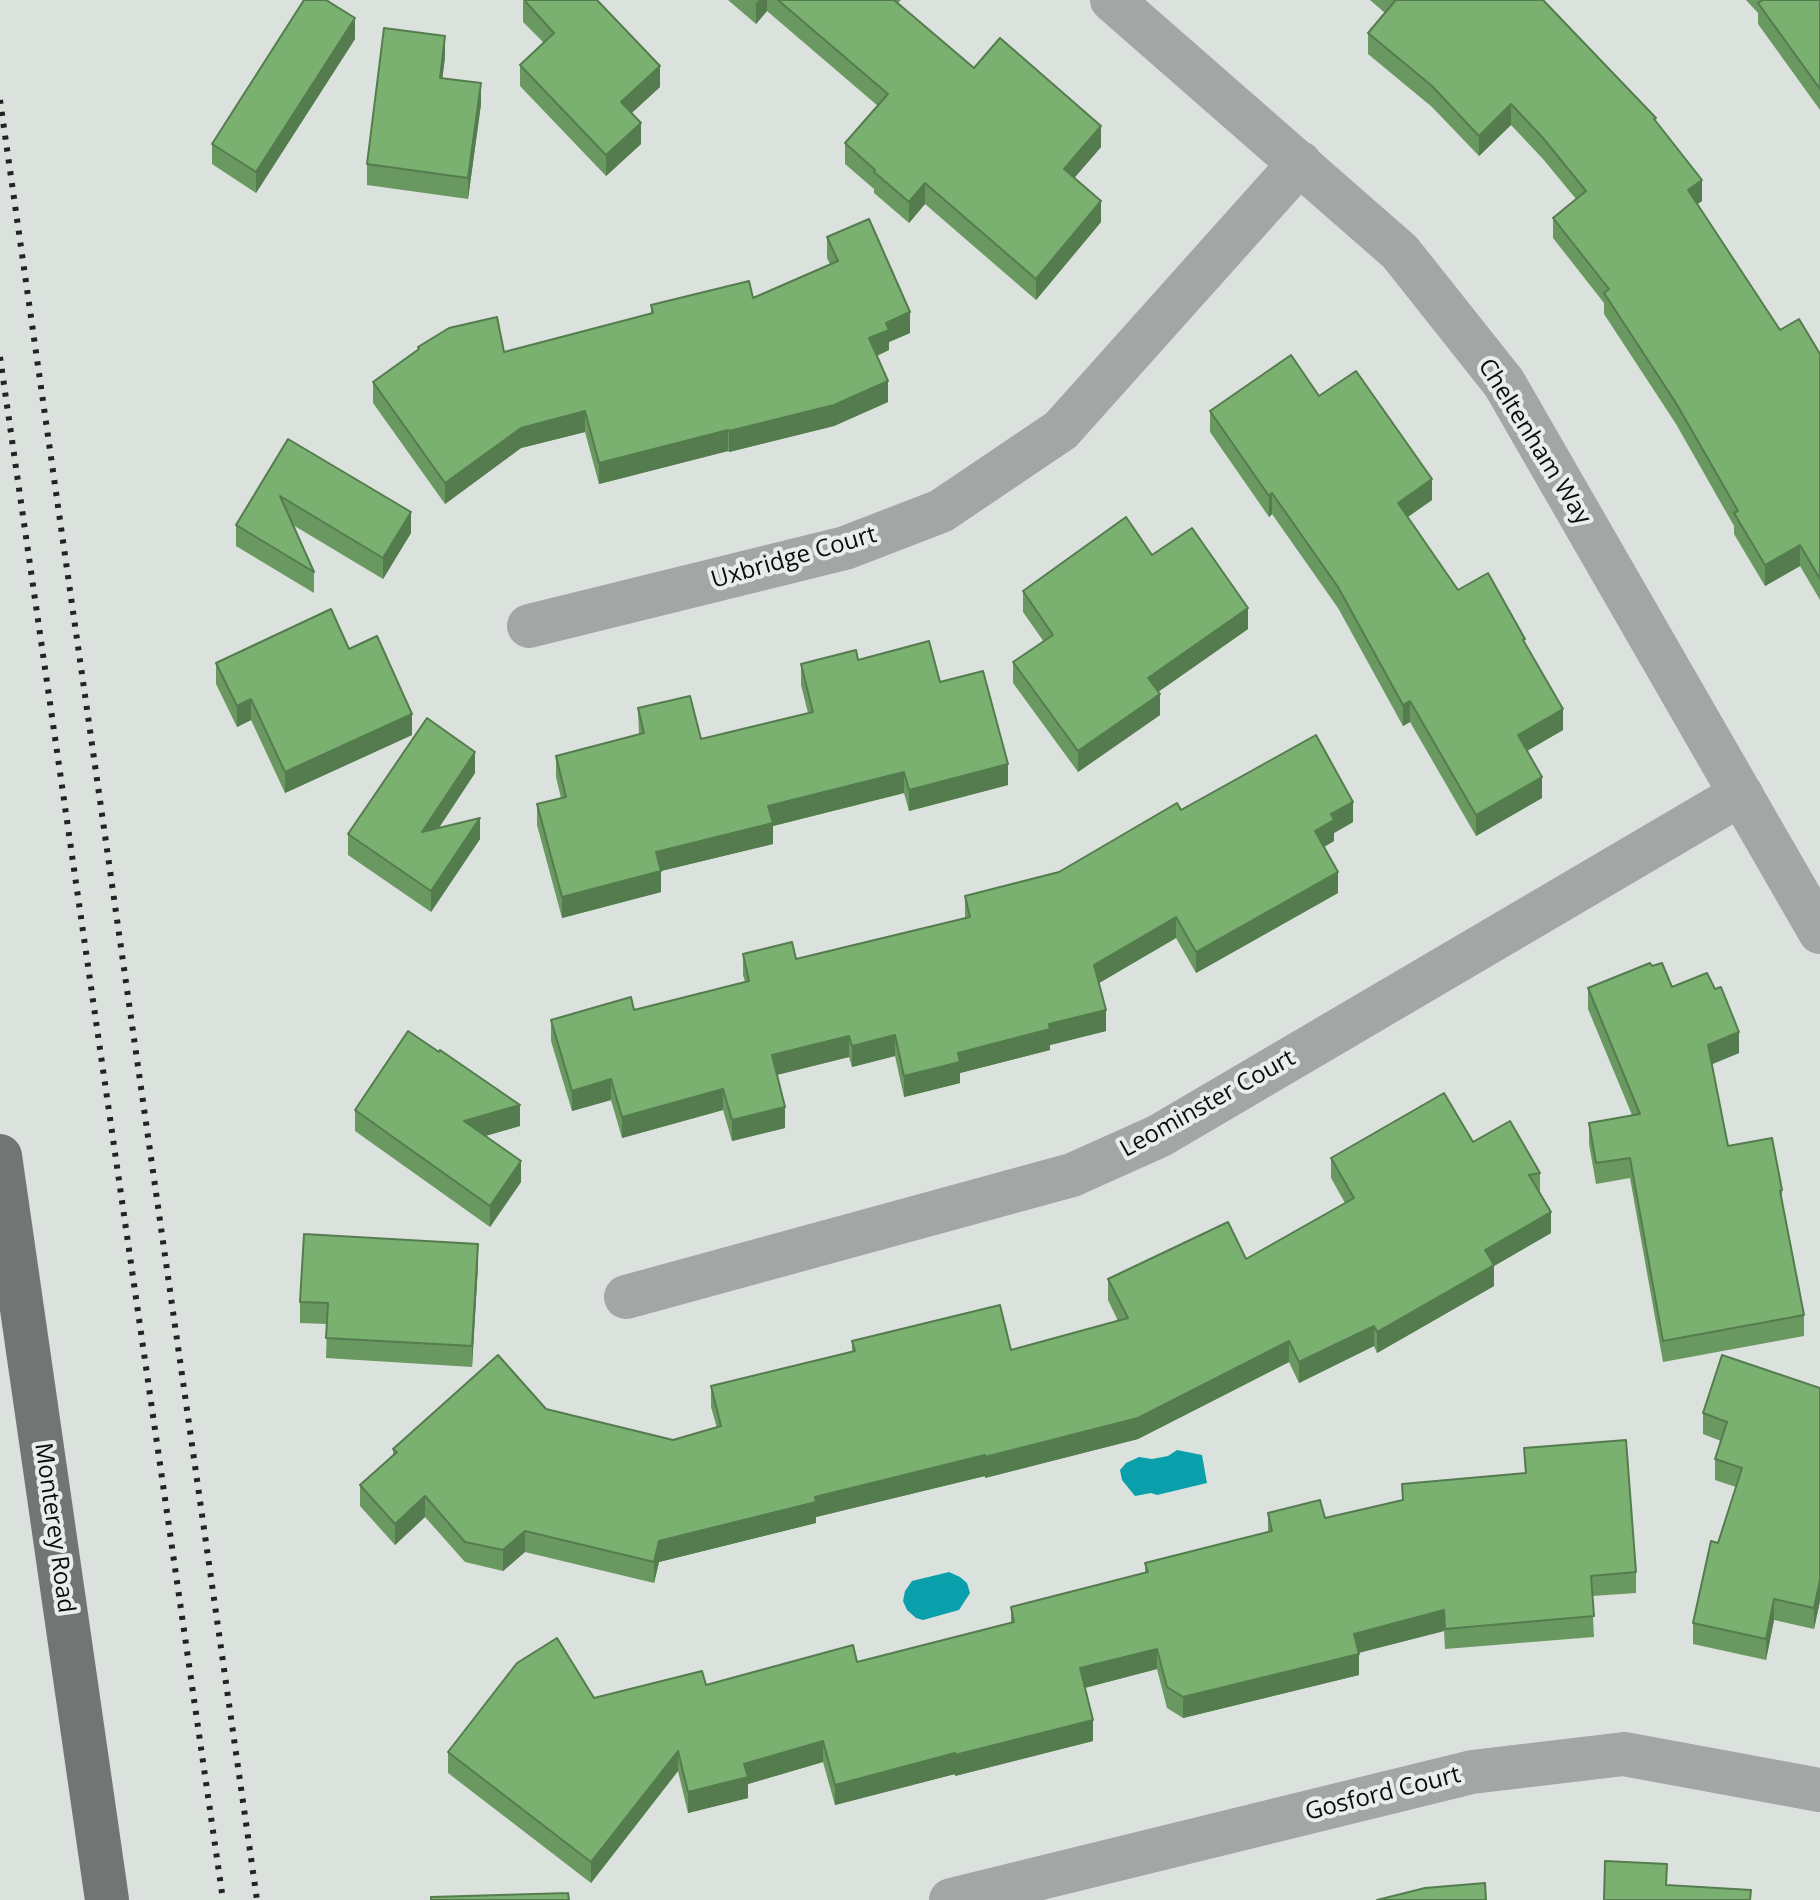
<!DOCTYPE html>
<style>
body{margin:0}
canvas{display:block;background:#dbe1dd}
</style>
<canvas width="1820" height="1900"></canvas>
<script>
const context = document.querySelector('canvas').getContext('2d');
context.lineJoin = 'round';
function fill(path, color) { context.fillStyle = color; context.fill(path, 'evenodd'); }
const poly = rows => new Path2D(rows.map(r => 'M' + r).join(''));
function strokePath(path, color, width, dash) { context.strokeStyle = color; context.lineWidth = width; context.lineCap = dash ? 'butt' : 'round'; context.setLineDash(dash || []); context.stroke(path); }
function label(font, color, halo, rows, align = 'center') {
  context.font = font + ' "Open Sans",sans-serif'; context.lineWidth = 8; context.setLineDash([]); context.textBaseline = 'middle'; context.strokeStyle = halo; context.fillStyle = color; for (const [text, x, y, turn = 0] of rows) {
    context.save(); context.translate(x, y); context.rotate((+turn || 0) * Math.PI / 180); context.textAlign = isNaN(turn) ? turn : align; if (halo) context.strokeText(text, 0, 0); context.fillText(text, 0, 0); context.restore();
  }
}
fill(poly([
 [1177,1450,1202,1455,1207,1483,1157,1495,1151,1493,1135,1496,1122,1480,1120,1470,1126,1463,1139,1457,1152,1459,1168,1456],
 [949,1572,960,1577,967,1583,970,1593,959,1610,923,1620,916,1618,907,1610,903,1601,905,1591,912,1581]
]), '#099fab');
strokePath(poly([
 [1112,0,1400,252,1504,383,1820,932],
 [529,626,845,548,941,511,1061,430,1300,163],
 [626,1297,1072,1175,1159,1136,1741,794],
 [951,1900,1472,1772,1624,1754,1820,1790]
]), '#a3a6a5', 44);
strokePath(poly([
 [0,1156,107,1900]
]), '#717675', 44);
strokePath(poly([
 [0,100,257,1900],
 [0,357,223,1900]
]), '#222423', 6, [4, 8]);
fill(poly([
 [728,0,901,0,898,3,974,68,1101,147,1074,178,1101,222,1036,300,925,204,909,223,874,193,874,189,845,164,845,143,878,106,767,11,756,24],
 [1370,0,1543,0,1656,122,1702,201,1697,204,1780,330,1820,354,1820,600,1800,566,1765,586,1734,534,1734,526,1676,424,1604,314,1604,303,1553,238,1553,218,1576,199,1543,159,1511,125,1479,156,1432,107,1368,54,1368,33,1385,13],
 [1746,0,1820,0,1820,110,1758,24,1758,13],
 [523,1,660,87,631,113,641,144,606,176,520,86,520,65,544,43,523,22],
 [355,39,256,193,212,164,212,144],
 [445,57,442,78,481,104,468,199,367,185,367,164],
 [827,237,910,333,889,342,889,350,877,356,888,402,834,426,729,452,728,451,599,484,585,432,521,448,445,504,373,403,373,382,418,350,418,347,504,352,651,314,651,305,753,298,830,264,827,258],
 [1319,396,1432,500,1407,517,1458,590,1525,644,1563,730,1527,751,1542,798,1476,836,1410,722,1403,726,1338,608,1272,514,1269,517,1210,432,1210,411],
 [288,439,411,533,383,579,293,525,314,572,314,593,236,546,236,525],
 [1152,555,1248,629,1158,692,1160,715,1078,772,1013,683,1013,662,1044,642,1023,612,1023,591],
 [349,649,412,735,285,793,251,720,237,727,216,684,216,663],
 [858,660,940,682,1008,785,909,811,904,793,773,826,773,844,661,871,661,892,562,918,537,825,537,804,561,798,556,777,556,756,639,734,638,708,701,739,808,713,801,685,801,664],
 [475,773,439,828,480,839,431,912,348,855,348,834],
 [1181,810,1353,822,1334,833,1334,841,1324,847,1338,893,1196,973,1176,938,1099,983,1106,1031,1050,1045,1050,1050,960,1073,960,1083,904,1097,895,1056,852,1067,849,1057,777,1075,785,1128,732,1141,723,1110,622,1138,611,1100,572,1111,551,1041,551,1020,634,1010,745,982,743,975,743,954,796,959,965,918,965,896,1059,872],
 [1652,966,1739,1053,1711,1064,1728,1146,1782,1190,1782,1202,1804,1315,1804,1336,1663,1362,1630,1178,1596,1184,1589,1144,1589,1123,1632,1115,1588,1009,1588,988],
 [355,1110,520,1126,485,1136,521,1182,490,1227,355,1131],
 [1473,1142,1540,1173,1540,1194,1551,1233,1494,1266,1494,1286,1377,1353,1374,1346,1299,1383,1289,1362,1138,1439,985,1478,985,1476,816,1517,816,1523,659,1562,654,1583,525,1552,503,1571,465,1562,425,1517,395,1545,360,1506,360,1485,393,1455,393,1449,546,1409,673,1440,717,1428,711,1407,711,1386,852,1352,852,1341,1011,1350,1118,1321,1108,1300,1108,1279,1246,1259,1345,1203,1331,1178,1331,1158],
 [478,1265,472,1367,326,1358,327,1324,300,1323,300,1302],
 [1820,1388,1820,1601,1814,1629,1774,1620,1766,1660,1693,1644,1693,1623,1736,1487,1715,1480,1715,1459,1721,1441,1703,1434,1703,1413],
 [1524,1448,1636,1572,1636,1593,1592,1596,1594,1637,1445,1649,1444,1631,1358,1653,1359,1675,1183,1718,1167,1708,1157,1669,1085,1688,1093,1741,955,1776,955,1774,835,1805,823,1762,748,1784,748,1798,688,1813,678,1771,591,1883,448,1773,448,1752,594,1698,706,1685,857,1662,1011,1623,1011,1607,1145,1573,1145,1563,1268,1532,1268,1513,1325,1518,1402,1500,1402,1484,1525,1473]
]), '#699860');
fill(poly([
 [759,0,767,0,767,11,756,24,756,3],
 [355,18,355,39,256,193,256,172],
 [445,36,445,57,440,99,440,78],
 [660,66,660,87,621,123,621,102],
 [481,83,481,104,468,199,468,178],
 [1511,104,1511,125,1479,156,1479,136],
 [641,123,641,144,606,176,606,155],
 [1101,126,1101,147,1064,190,1064,169],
 [1702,180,1702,201,1688,211,1688,190],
 [925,183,925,204,909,223,909,202],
 [1101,201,1101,222,1036,300,1036,279],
 [910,312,910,333,889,342,889,350,869,359,869,338,886,323],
 [888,381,888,402,834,426,729,452,729,431],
 [585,411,585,432,521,448,445,504,445,483,521,428],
 [728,430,728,451,599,484,599,463],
 [1432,479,1432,500,1398,524,1398,503],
 [1272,493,1272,514,1269,517,1269,496],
 [411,512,411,533,383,579,383,558],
 [1800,545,1800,566,1765,586,1765,565],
 [1248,608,1248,629,1148,699,1148,678],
 [1160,694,1160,715,1078,772,1078,751],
 [251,699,251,720,237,727,237,706],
 [1410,701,1410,722,1403,726,1403,705],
 [1563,709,1563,730,1518,756,1518,735],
 [412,714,412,735,285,793,285,772],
 [475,752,475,773,422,853,422,832],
 [1008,764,1008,785,909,811,909,790],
 [904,772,904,793,773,826,773,844,661,871,661,892,562,918,562,897,656,852,768,806],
 [1542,777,1542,798,1476,836,1476,815],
 [1353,802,1353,822,1334,833,1334,841,1315,852,1315,831,1331,814],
 [480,818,480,839,431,912,431,891],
 [1338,872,1338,893,1196,973,1196,952],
 [1176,917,1176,938,1094,986,1094,965],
 [1106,1010,1106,1031,1050,1045,1050,1050,960,1073,960,1083,904,1097,904,1076,958,1053,1049,1024],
 [1739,1032,1739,1053,1708,1066,1708,1045],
 [895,1035,895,1056,852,1067,852,1046],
 [849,1036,849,1057,772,1076,772,1055],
 [611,1079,611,1100,572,1111,572,1091],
 [723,1089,723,1110,622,1138,622,1117],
 [520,1105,520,1126,464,1142,464,1121],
 [785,1107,785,1128,732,1141,732,1120],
 [521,1161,521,1182,490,1227,490,1206],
 [1551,1212,1551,1233,1494,1266,1494,1286,1377,1353,1377,1332,1485,1250],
 [478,1244,478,1265,472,1367,472,1346],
 [1374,1326,1374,1346,1299,1383,1299,1362],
 [1289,1341,1289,1362,1138,1439,985,1478,985,1457],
 [985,1455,985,1476,816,1517,816,1523,659,1562,654,1583,654,1562,659,1541,815,1497],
 [425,1496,425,1517,395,1545,395,1524],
 [525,1531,525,1552,503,1571,503,1550],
 [1820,1580,1820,1601,1814,1629,1814,1608],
 [1774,1599,1774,1620,1766,1660,1766,1639],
 [1444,1610,1444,1631,1354,1654,1354,1634],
 [1157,1649,1157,1669,1080,1689,1080,1668],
 [1359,1654,1359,1675,1183,1718,1183,1697],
 [1093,1720,1093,1741,955,1776,955,1755],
 [823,1741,823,1762,748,1784,748,1798,688,1813,688,1792,744,1764],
 [678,1751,678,1771,591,1883,591,1862],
 [955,1753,955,1774,835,1805,835,1785]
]), '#557c4e');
const building = poly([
 [304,0,326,0,355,18,256,172,212,144,304,0],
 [524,0,597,0,660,66,621,102,641,123,606,155,520,65,554,33,524,0],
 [778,0,894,0,974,68,1000,38,1101,126,1064,169,1101,201,1036,279,925,183,909,202,874,172,875,170,845,143,888,94,778,0],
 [1394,0,1543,0,1656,118,1654,119,1702,180,1688,190,1780,330,1799,319,1820,354,1820,579,1800,545,1765,565,1734,513,1738,511,1676,403,1604,293,1609,289,1553,218,1586,191,1543,138,1511,104,1479,136,1432,86,1368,33,1395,1,1394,0],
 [1763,0,1820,0,1820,89,1758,3,1763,0],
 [384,28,445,36,440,78,481,83,468,178,367,164,384,28],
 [869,219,910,312,886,323,889,330,869,338,888,381,834,405,729,431,728,430,599,463,585,411,521,428,445,483,373,382,419,349,418,347,449,328,497,317,504,352,653,313,651,305,749,281,753,298,838,261,827,237,869,219],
 [1291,355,1319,396,1356,371,1432,479,1398,503,1458,590,1488,573,1525,639,1523,640,1563,709,1518,735,1542,777,1476,815,1410,701,1403,705,1338,587,1272,493,1269,496,1210,411,1291,355],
 [288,439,411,512,383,558,280,496,314,572,236,525,288,439],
 [1126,517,1152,555,1192,528,1248,608,1148,678,1160,694,1078,751,1013,662,1053,635,1023,591,1126,517],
 [331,609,349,649,377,636,412,714,285,772,251,699,237,706,216,663,331,609],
 [929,641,940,682,983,671,1008,764,909,790,904,772,768,806,773,823,656,852,661,871,562,897,537,804,566,797,556,756,644,733,638,708,690,696,701,739,813,712,801,664,856,650,858,660,929,641],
 [427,718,475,752,422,832,480,818,431,891,348,834,427,718],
 [1316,735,1353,802,1331,814,1334,820,1315,831,1338,872,1196,952,1176,917,1094,965,1106,1010,1049,1024,1050,1029,958,1053,960,1062,904,1076,895,1035,852,1046,849,1036,772,1055,785,1107,732,1120,723,1089,622,1117,611,1079,572,1091,551,1020,631,997,634,1010,749,981,743,954,792,942,796,959,970,917,965,896,1059,872,1177,803,1181,810,1316,735],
 [1650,963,1652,966,1662,963,1672,987,1707,973,1715,989,1721,987,1739,1032,1708,1045,1728,1146,1772,1138,1782,1190,1780,1191,1804,1315,1663,1341,1630,1158,1596,1163,1589,1123,1640,1114,1588,988,1650,963],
 [408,1031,439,1052,440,1050,520,1105,464,1121,521,1161,490,1206,355,1110,408,1031],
 [1444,1093,1473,1142,1510,1121,1540,1173,1529,1175,1551,1212,1485,1250,1494,1265,1377,1332,1374,1326,1299,1362,1289,1341,1138,1418,985,1457,985,1455,815,1497,816,1502,659,1541,654,1562,525,1531,503,1550,465,1542,425,1496,395,1524,360,1485,397,1452,393,1449,498,1355,546,1409,673,1440,721,1426,711,1386,855,1351,852,1341,1000,1305,1011,1350,1128,1318,1108,1279,1228,1222,1246,1259,1354,1198,1331,1158,1444,1093],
 [304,1234,478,1244,472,1346,326,1338,328,1303,300,1302,304,1234],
 [1722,1355,1820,1388,1820,1580,1814,1608,1774,1599,1766,1639,1693,1623,1711,1541,1718,1543,1742,1468,1715,1459,1727,1422,1703,1413,1722,1355],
 [1626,1440,1636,1572,1591,1576,1594,1616,1445,1629,1444,1610,1354,1634,1359,1654,1183,1697,1167,1687,1157,1649,1080,1668,1093,1720,955,1755,955,1753,835,1785,823,1741,744,1764,748,1777,688,1792,678,1751,591,1862,448,1752,517,1663,557,1638,594,1698,702,1671,706,1685,853,1645,857,1662,1014,1622,1011,1607,1148,1572,1145,1563,1272,1531,1268,1513,1320,1500,1325,1518,1403,1500,1402,1484,1526,1473,1524,1448,1626,1440],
 [1605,1861,1667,1864,1666,1885,1751,1890,1750,1900,1604,1900,1605,1861],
 [1485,1883,1486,1900,1377,1900,1425,1888,1485,1883],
 [568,1893,569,1900,431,1900,431,1897,568,1893]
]);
fill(building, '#7ab170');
strokePath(building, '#557c4e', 2);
label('24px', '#0b0d0c', '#e8eeeb', [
 ["Cheltenham Way",1534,442,58],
 ["Uxbridge Court",794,558,-16],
 ["Leominster Court",1208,1104,-29],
 ["Monterey Road",54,1528,82],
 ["Gosford Court",1383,1794,-14]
]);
</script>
